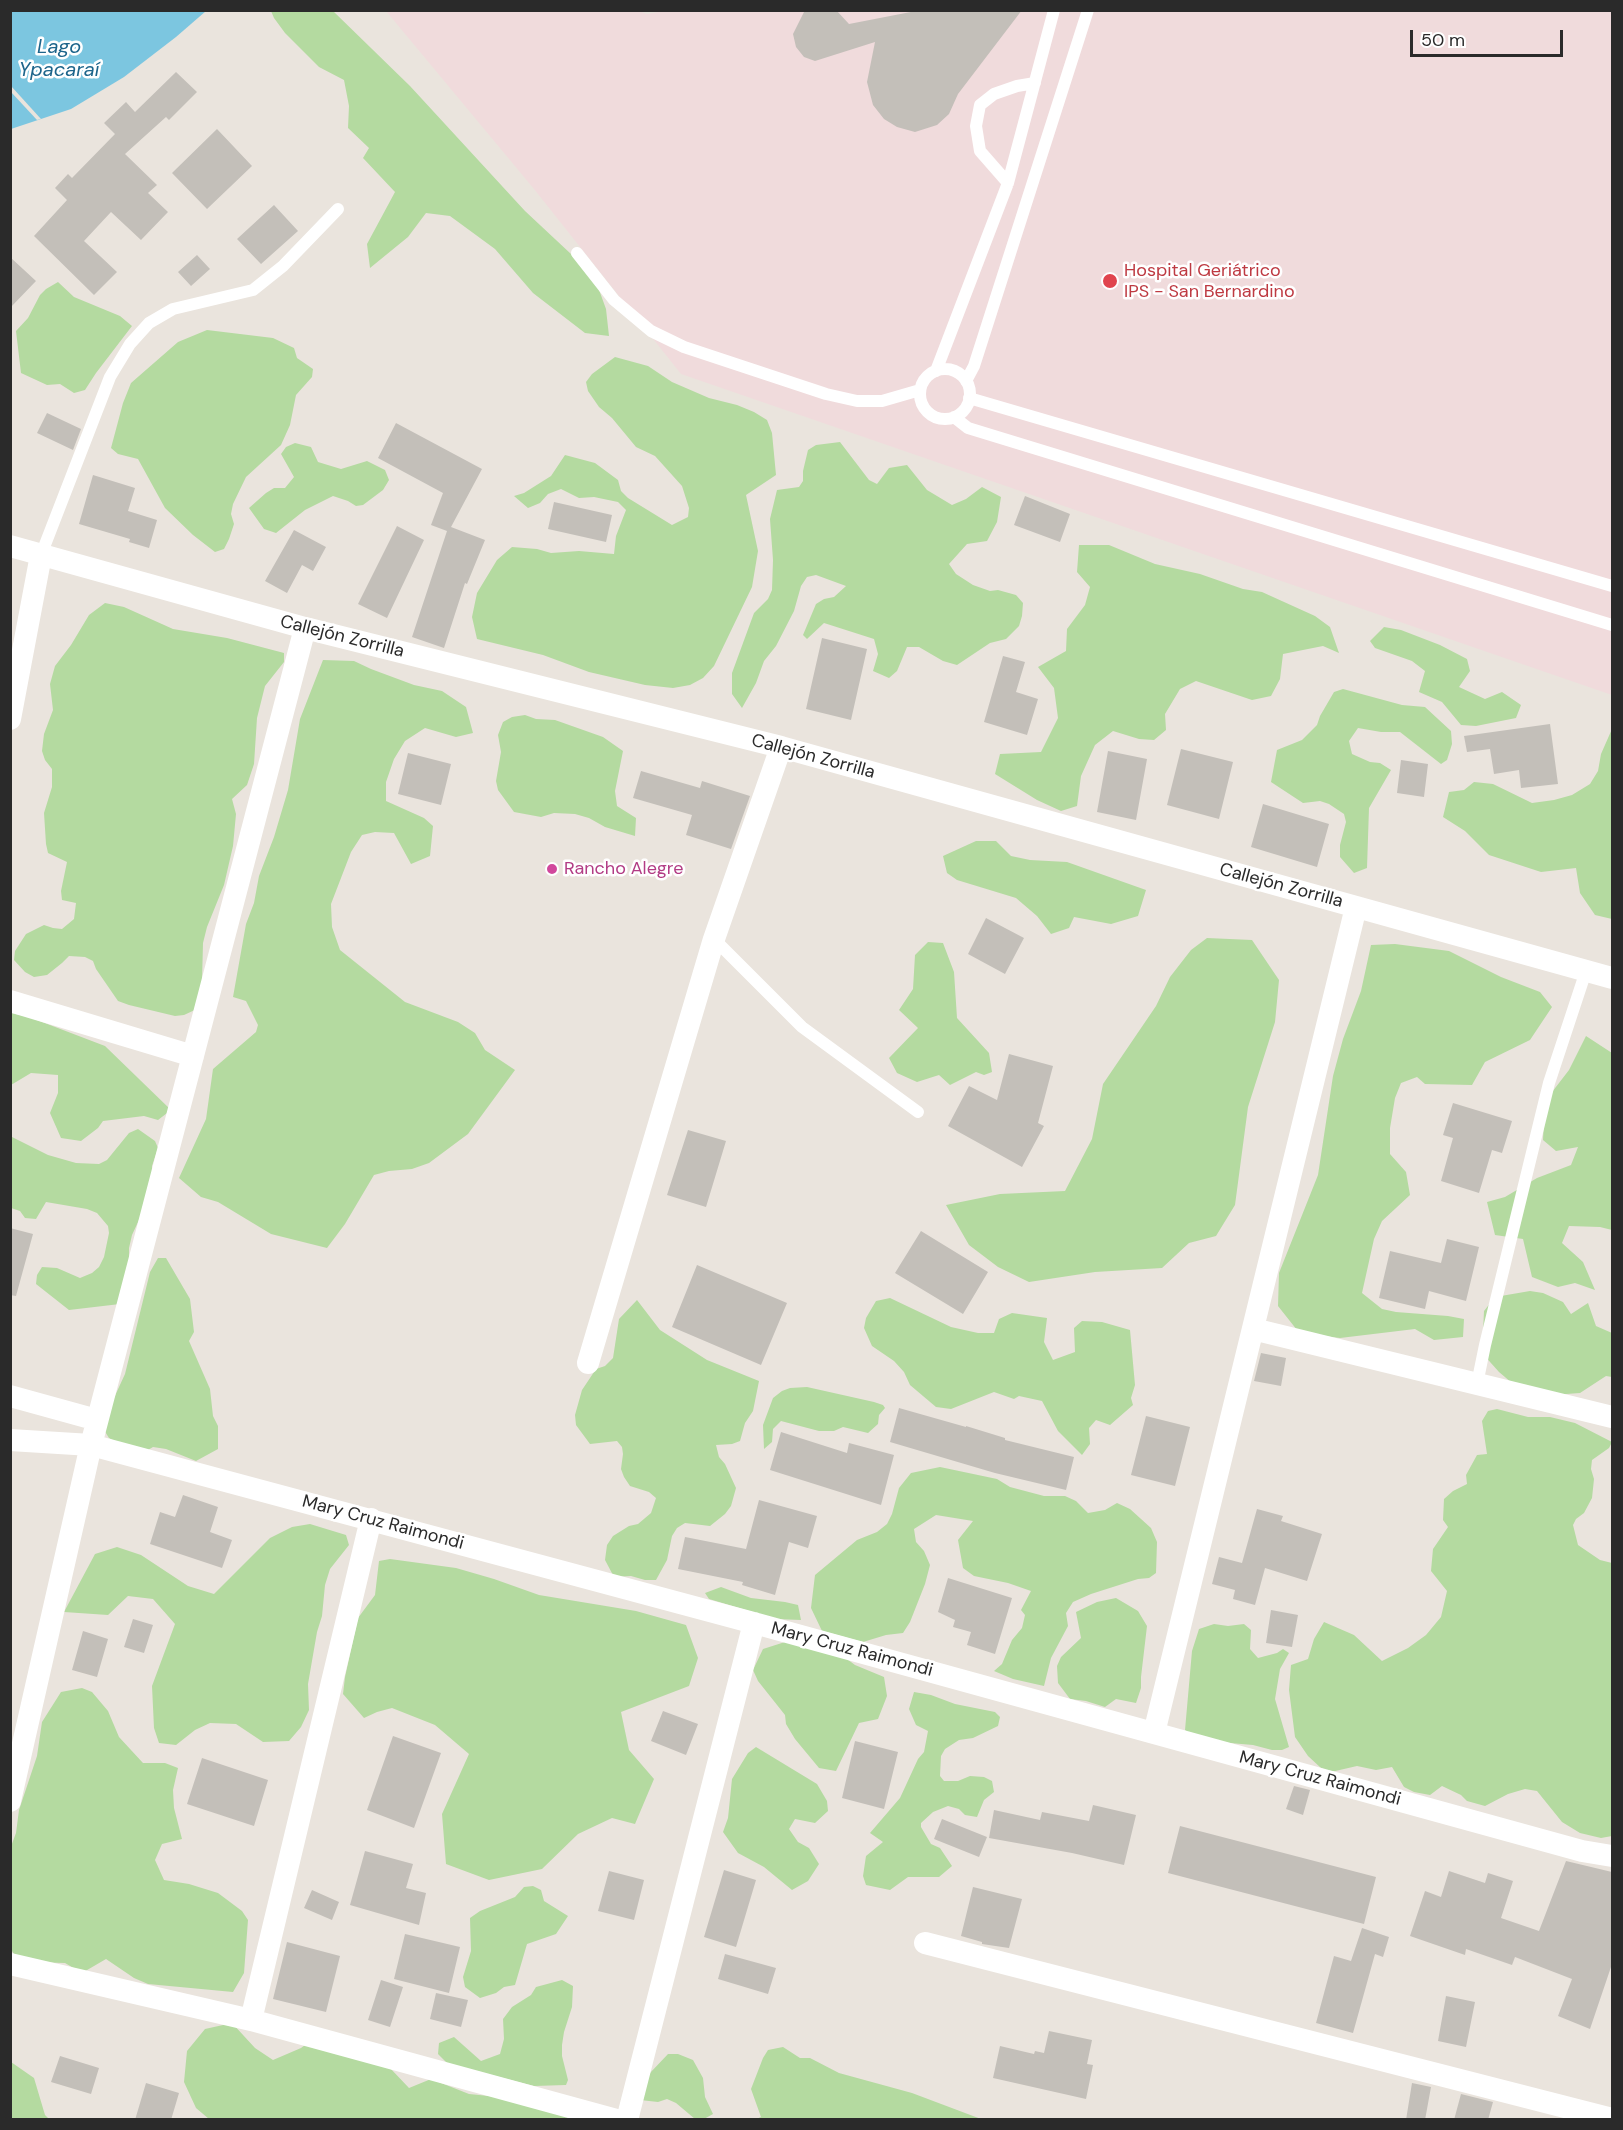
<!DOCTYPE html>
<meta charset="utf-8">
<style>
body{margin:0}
#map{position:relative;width:1623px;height:2130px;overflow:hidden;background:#eae4dd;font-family:"DM Sans",sans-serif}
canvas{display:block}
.frame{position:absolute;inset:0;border:12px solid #2a2a2a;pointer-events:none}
.scale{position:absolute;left:1410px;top:30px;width:153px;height:27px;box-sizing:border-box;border:3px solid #2a2a2a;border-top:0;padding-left:8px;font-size:18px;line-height:21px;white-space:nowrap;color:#2a2a2a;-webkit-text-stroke:4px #fff;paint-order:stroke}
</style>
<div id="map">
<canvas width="1623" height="2130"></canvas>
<div class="frame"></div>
<div class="scale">50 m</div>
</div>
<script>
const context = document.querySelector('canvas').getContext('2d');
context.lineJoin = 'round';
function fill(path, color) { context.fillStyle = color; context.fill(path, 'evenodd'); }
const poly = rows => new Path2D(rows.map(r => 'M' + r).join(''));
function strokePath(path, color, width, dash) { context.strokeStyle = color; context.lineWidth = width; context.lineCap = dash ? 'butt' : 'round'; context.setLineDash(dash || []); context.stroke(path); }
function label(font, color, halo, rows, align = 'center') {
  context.font = font + ' "DM Sans",sans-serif'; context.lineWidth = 5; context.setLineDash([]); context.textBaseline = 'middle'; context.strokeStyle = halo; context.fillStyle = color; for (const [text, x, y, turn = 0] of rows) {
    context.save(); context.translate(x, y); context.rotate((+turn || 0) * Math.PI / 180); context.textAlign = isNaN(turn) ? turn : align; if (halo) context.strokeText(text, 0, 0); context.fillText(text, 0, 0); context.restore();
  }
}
fill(poly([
 [636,10,647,14,670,10,1612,11,1612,695,681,374,534,189,386,11]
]), '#f0dbdc');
fill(poly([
 [271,11,333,11,410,86,525,211,571,254,598,287,606,309,609,336,585,333,533,293,495,249,450,216,426,213,408,237,370,268,367,244,395,192,363,158,369,148,348,128,349,106,344,80,319,67,285,33,274,18],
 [58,282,74,297,120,316,132,326,96,373,85,390,74,393,60,384,47,385,21,373,16,331,28,318,40,295,46,289],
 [207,330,273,338,294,348,297,358,313,369,312,377,296,395,290,425,281,445,246,477,233,504,231,514,234,524,229,539,224,549,215,552,193,535,165,508,138,459,118,454,111,448,123,403,131,383,178,342],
 [615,357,648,366,672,382,709,398,737,405,754,412,767,420,772,433,776,475,746,495,758,551,752,587,714,666,703,678,690,685,673,688,645,685,589,672,543,655,477,639,472,617,477,593,497,560,512,547,537,549,551,553,579,551,614,554,616,536,626,510,618,502,594,497,579,498,561,489,548,494,540,503,528,508,514,496,524,493,551,476,565,455,595,463,618,480,621,491,628,498,672,525,688,517,689,508,682,486,655,456,636,447,612,418,599,407,588,391,586,382,592,374],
 [840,442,869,480,877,484,889,468,907,465,927,490,952,505,966,499,982,487,1001,497,997,522,987,541,967,544,949,564,956,574,973,585,990,591,998,590,1016,595,1023,603,1022,616,1019,626,1006,639,990,643,957,665,943,661,919,647,907,647,897,671,889,678,873,671,878,654,874,639,824,623,807,639,803,635,816,604,824,599,834,597,846,586,816,575,807,577,801,586,794,611,776,646,764,661,756,683,742,708,732,694,732,673,754,613,768,599,772,590,773,560,770,519,777,490,799,487,803,481,803,471,808,450,816,445],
 [295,443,311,447,318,462,341,469,367,461,385,470,389,480,383,490,363,505,356,506,348,501,333,496,305,510,276,533,264,529,249,508,266,493,274,488,285,488,294,477,281,454,286,447],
 [1079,545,1109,545,1155,564,1200,574,1243,589,1262,592,1315,616,1330,627,1339,653,1323,646,1283,654,1280,679,1271,696,1252,700,1196,681,1180,689,1165,714,1166,730,1154,740,1139,739,1113,731,1095,745,1081,776,1077,806,1061,811,1037,800,995,774,1000,754,1041,752,1058,718,1054,688,1038,667,1066,651,1067,629,1085,605,1090,587,1077,572],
 [105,603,124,607,173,629,227,638,284,653,284,662,265,686,257,718,254,764,247,785,232,799,236,814,233,846,224,885,207,927,203,943,202,981,197,1009,184,1015,175,1016,129,1005,118,1001,96,969,93,961,85,957,69,956,62,963,47,975,34,977,25,972,14,960,15,951,26,934,44,925,53,928,62,929,74,919,76,903,62,900,61,891,67,862,48,853,46,844,44,813,52,787,52,769,45,760,42,751,44,734,53,710,50,684,55,666,71,645,89,615],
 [1384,627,1401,630,1440,645,1467,659,1470,671,1459,687,1485,699,1502,692,1521,705,1516,718,1476,726,1461,725,1442,702,1419,692,1425,671,1412,661,1375,648,1370,641],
 [323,660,354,661,371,669,414,685,442,691,466,707,473,733,456,737,425,728,405,741,394,759,386,782,386,801,424,818,433,826,430,856,411,864,394,833,375,832,362,835,351,852,331,904,332,927,340,950,405,1002,458,1022,475,1033,485,1050,515,1070,468,1134,429,1163,412,1169,389,1171,374,1175,345,1224,327,1248,271,1234,218,1202,201,1197,179,1178,206,1119,213,1069,256,1032,258,1025,246,1001,233,997,246,924,254,903,259,876,274,837,288,790,300,719],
 [1343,689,1402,705,1425,707,1451,731,1452,744,1447,760,1441,764,1400,732,1381,732,1358,728,1349,741,1352,754,1370,762,1380,763,1391,770,1369,808,1367,868,1354,873,1340,857,1340,845,1346,822,1344,814,1329,804,1320,801,1303,803,1271,782,1277,750,1302,740,1317,725,1320,716,1334,692],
 [525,715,536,719,555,720,603,737,623,751,615,791,617,806,636,818,635,836,605,827,589,818,575,814,554,813,541,817,514,812,498,790,496,781,501,752,498,735,503,722,512,717],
 [1612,729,1612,919,1595,915,1580,893,1576,868,1541,872,1489,855,1465,831,1443,817,1449,792,1464,790,1474,782,1493,784,1532,803,1554,800,1572,795,1590,784,1598,771,1601,754],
 [976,841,996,841,1011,856,1030,860,1067,862,1146,890,1138,916,1111,924,1074,917,1069,928,1051,934,1037,916,1016,898,957,880,947,873,943,856],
 [1207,938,1252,940,1279,980,1275,1022,1248,1107,1235,1205,1216,1236,1189,1243,1162,1268,1095,1272,1029,1282,998,1267,969,1245,946,1205,1000,1194,1065,1191,1092,1139,1103,1084,1156,1006,1170,977,1191,950],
 [928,942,943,943,954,972,957,1018,989,1053,992,1072,984,1075,976,1072,950,1085,939,1075,917,1082,897,1073,889,1058,918,1028,899,1010,913,989,915,955],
 [1395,944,1449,951,1501,977,1540,992,1552,1007,1530,1040,1485,1062,1472,1085,1425,1084,1417,1077,1401,1083,1395,1098,1390,1128,1390,1154,1406,1172,1410,1195,1382,1221,1374,1239,1362,1293,1382,1309,1396,1312,1448,1316,1464,1319,1463,1337,1434,1340,1415,1329,1340,1338,1314,1335,1297,1330,1278,1306,1279,1273,1318,1175,1333,1076,1343,1039,1361,991,1371,945],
 [11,1013,29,1017,105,1046,171,1110,158,1120,144,1116,103,1121,98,1128,81,1141,61,1138,50,1113,58,1093,58,1075,31,1073,11,1085],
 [1586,1036,1612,1053,1612,1230,1600,1227,1569,1226,1562,1243,1583,1262,1595,1290,1575,1283,1558,1287,1532,1277,1523,1239,1495,1235,1487,1202,1505,1197,1537,1178,1571,1165,1578,1147,1556,1151,1543,1140,1544,1118,1549,1096,1569,1070],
 [138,1129,155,1141,158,1148,152,1166,153,1180,150,1196,132,1235,129,1248,129,1273,120,1304,69,1310,36,1284,37,1275,42,1267,57,1268,80,1278,92,1273,99,1267,104,1257,109,1233,108,1226,97,1213,87,1209,46,1202,36,1219,25,1218,20,1211,11,1208,10,1136,48,1155,76,1163,99,1164,107,1160,129,1133],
 [158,1258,166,1258,190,1299,194,1332,189,1341,210,1389,213,1416,218,1426,218,1449,196,1461,166,1449,153,1447,143,1453,128,1449,109,1438,104,1430,108,1411,125,1374,150,1272],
 [1530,1291,1543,1293,1563,1302,1571,1314,1588,1303,1596,1326,1612,1333,1612,1377,1606,1376,1580,1393,1539,1396,1512,1383,1499,1372,1482,1353,1484,1311,1495,1297],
 [890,1298,951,1327,978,1333,994,1333,999,1319,1012,1313,1047,1318,1044,1342,1053,1360,1075,1352,1074,1328,1082,1321,1102,1322,1130,1330,1135,1385,1131,1398,1133,1405,1110,1425,1096,1420,1089,1428,1090,1444,1082,1455,1058,1431,1042,1401,1019,1396,1014,1399,994,1392,951,1409,936,1407,910,1385,904,1372,894,1361,872,1346,864,1328,866,1318,876,1301],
 [637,1300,660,1330,707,1360,759,1381,753,1411,745,1423,740,1441,732,1444,716,1445,719,1457,725,1464,736,1488,731,1506,725,1514,710,1526,685,1523,677,1528,672,1536,667,1560,656,1580,645,1580,631,1576,614,1577,605,1560,607,1545,613,1536,629,1526,638,1524,651,1513,656,1498,649,1492,630,1486,624,1477,621,1469,623,1454,622,1447,617,1441,590,1444,576,1425,575,1415,582,1390,596,1369,605,1366,613,1358,619,1319],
 [807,1387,874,1402,883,1405,885,1408,879,1415,878,1424,868,1433,843,1427,834,1431,819,1431,781,1421,773,1429,772,1442,764,1449,763,1425,773,1398,782,1391,790,1388],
 [1497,1409,1528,1417,1550,1417,1575,1423,1612,1442,1609,1448,1592,1460,1591,1469,1594,1479,1592,1498,1584,1513,1576,1519,1573,1525,1578,1545,1600,1560,1612,1563,1612,1836,1601,1838,1580,1833,1562,1822,1537,1791,1525,1789,1508,1794,1485,1806,1467,1801,1461,1795,1442,1786,1430,1795,1414,1792,1404,1787,1392,1767,1376,1770,1357,1766,1331,1772,1321,1768,1308,1756,1295,1737,1289,1690,1291,1665,1308,1659,1314,1639,1324,1622,1354,1635,1382,1661,1408,1648,1426,1635,1441,1617,1447,1591,1431,1571,1433,1549,1448,1527,1443,1520,1444,1499,1453,1491,1467,1484,1466,1475,1477,1455,1487,1454,1482,1421,1488,1411],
 [940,1467,997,1479,1010,1487,1044,1496,1065,1496,1076,1501,1088,1513,1105,1510,1117,1503,1130,1509,1151,1528,1157,1542,1156,1573,1149,1578,1138,1579,1091,1594,1073,1602,1066,1613,1068,1626,1051,1658,1044,1686,1013,1679,994,1671,1002,1664,1012,1640,1022,1628,1025,1615,1021,1610,1031,1591,1008,1583,974,1576,963,1568,958,1540,973,1521,936,1515,914,1529,916,1542,924,1551,930,1565,925,1584,910,1622,903,1633,886,1635,863,1642,822,1631,811,1608,815,1575,857,1540,877,1532,887,1524,892,1514,899,1488,911,1473],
 [310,1524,346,1535,349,1545,330,1569,325,1585,322,1616,317,1632,308,1684,309,1710,301,1727,289,1741,263,1742,236,1724,210,1723,195,1730,176,1745,159,1743,154,1728,152,1686,175,1624,153,1599,128,1596,108,1615,64,1612,95,1554,117,1547,141,1555,188,1586,214,1594,270,1538,292,1527],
 [390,1559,456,1568,494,1579,539,1595,636,1611,686,1625,698,1658,689,1686,621,1712,629,1750,654,1779,635,1824,612,1818,578,1834,542,1869,489,1880,446,1864,442,1814,469,1754,435,1725,392,1708,377,1712,364,1718,343,1694,345,1677,358,1618,375,1595,379,1561],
 [721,1587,751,1598,785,1602,798,1605,801,1620,776,1619,709,1599,705,1593],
 [1116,1598,1138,1611,1147,1626,1141,1677,1141,1688,1136,1703,1116,1699,1105,1707,1086,1701,1070,1699,1058,1683,1057,1666,1061,1657,1081,1638,1076,1612,1097,1602],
 [1214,1624,1228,1626,1244,1624,1251,1630,1250,1649,1258,1658,1277,1653,1283,1649,1289,1653,1280,1669,1275,1699,1289,1747,1282,1750,1272,1750,1253,1745,1195,1740,1185,1730,1192,1651,1199,1629],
 [785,1642,839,1653,855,1665,884,1677,887,1696,878,1719,859,1723,836,1771,819,1768,795,1739,786,1724,785,1715,758,1681,753,1670,763,1649],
 [82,1688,92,1692,108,1711,119,1737,143,1763,165,1763,178,1768,173,1790,174,1808,182,1839,162,1844,155,1860,164,1880,189,1884,218,1893,242,1911,248,1920,244,1973,233,1992,148,1984,134,1978,106,1959,82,1973,65,1963,30,1962,14,1954,10,1948,10,1849,16,1833,19,1810,37,1756,42,1722,61,1692],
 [914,1692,931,1695,955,1704,995,1712,1000,1717,998,1726,973,1738,959,1740,945,1749,941,1756,940,1776,944,1781,958,1781,970,1776,984,1777,992,1781,994,1792,984,1800,977,1817,965,1815,959,1809,948,1806,933,1812,921,1823,921,1827,931,1844,940,1848,952,1866,939,1877,908,1877,890,1890,866,1885,863,1876,866,1856,883,1842,870,1833,900,1798,918,1759,924,1752,928,1731,916,1725,909,1709],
 [756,1747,817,1784,827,1801,828,1811,815,1823,795,1819,789,1829,798,1842,809,1848,819,1864,808,1881,792,1890,764,1867,738,1853,723,1832,728,1818,732,1779,748,1753],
 [533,1886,541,1890,544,1901,568,1916,556,1934,527,1944,515,1985,504,1987,496,1993,480,1998,465,1987,463,1977,471,1951,470,1918,480,1911,515,1897,524,1887],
 [562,1980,573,1986,572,2007,564,2032,562,2045,562,2056,568,2080,566,2085,534,2086,448,2064,438,2054,439,2043,454,2037,481,2061,500,2054,504,2039,503,2019,512,2007,531,1995,536,1987],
 [232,2023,255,2048,273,2060,301,2048,309,2042,390,2068,409,2088,431,2079,469,2094,509,2098,577,2119,209,2119,196,2108,184,2082,187,2051,205,2029],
 [783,2047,800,2058,810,2058,839,2073,912,2093,981,2119,756,2119,761,2117,751,2089,763,2058,768,2050],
 [668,2054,678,2054,693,2060,703,2078,705,2097,713,2114,704,2119,695,2119,676,2103,667,2099,658,2102,640,2100,650,2073],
 [11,2062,34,2078,45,2115,49,2119,11,2119]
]), '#b4daa0');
fill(poly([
 [10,11,206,11,176,37,124,77,71,109,11,129]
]), '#7cc6e0');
fill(poly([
 [11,86,41,119,37,120,11,92]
]), '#eae4dd');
fill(poly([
 [805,10,836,10,849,24,921,10,1022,10,958,94,949,114,937,125,915,132,897,127,884,119,873,105,867,82,875,42,815,61,804,57,796,47,793,34],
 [176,72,197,92,169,120,166,117,125,154,157,185,148,193,168,212,141,240,111,212,84,241,117,272,94,295,34,236,67,200,55,188,68,174,72,178,115,134,104,123,126,102,135,112],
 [217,129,252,166,207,209,172,173],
 [274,205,298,231,261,264,237,239],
 [197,255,210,269,191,286,178,272],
 [10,257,36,281,10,308],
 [47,413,81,429,73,450,37,433],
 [396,423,482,469,451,527,485,540,467,584,465,583,444,648,412,637,447,531,431,525,443,493,378,458],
 [93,475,135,488,128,511,157,520,149,548,129,542,130,539,79,524],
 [1025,496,1070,514,1060,542,1014,525],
 [554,502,612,515,606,542,548,529],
 [397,526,424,540,387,618,358,604],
 [294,530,326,547,313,571,302,565,287,593,265,581],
 [822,638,867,649,851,720,806,709],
 [1003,656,1025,662,1016,692,1038,699,1027,735,984,722],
 [1550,724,1558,784,1521,788,1519,770,1494,774,1490,749,1467,752,1464,736],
 [1181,749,1233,762,1219,819,1167,805],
 [1108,751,1147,759,1136,820,1097,812],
 [408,753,451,764,441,805,398,794],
 [1401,760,1428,764,1424,797,1397,793],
 [641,771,700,788,702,781,750,796,731,849,686,835,692,815,633,798],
 [1263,804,1329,824,1317,867,1251,847],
 [986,918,1024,938,1005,974,968,954],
 [1009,1054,1053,1066,1038,1123,1044,1126,1022,1167,948,1126,969,1086,997,1100],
 [1453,1103,1512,1121,1502,1153,1492,1150,1479,1193,1441,1181,1453,1138,1443,1135],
 [688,1130,726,1141,706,1207,667,1195],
 [10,1228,33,1234,16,1296,10,1295],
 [921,1231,988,1272,963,1314,895,1273],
 [1447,1239,1479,1247,1466,1301,1429,1291,1425,1309,1379,1298,1390,1251,1441,1263],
 [697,1265,787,1303,761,1365,672,1327],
 [1261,1353,1286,1358,1281,1386,1254,1381],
 [899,1408,966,1427,966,1426,1005,1438,1005,1440,1074,1457,1066,1490,995,1473,890,1442],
 [1146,1416,1190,1427,1175,1486,1131,1475],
 [781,1432,847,1453,849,1443,894,1455,881,1505,770,1470],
 [183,1495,218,1507,210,1532,232,1540,222,1568,150,1544,160,1512,175,1517],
 [759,1500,817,1516,808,1548,789,1542,775,1595,742,1585,743,1582,678,1569,685,1537,746,1549],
 [1257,1509,1283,1516,1281,1521,1322,1534,1307,1581,1265,1568,1255,1605,1233,1599,1235,1590,1212,1584,1219,1557,1242,1563],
 [948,1578,1012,1598,995,1654,967,1645,971,1632,953,1627,955,1620,938,1612],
 [1271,1610,1298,1615,1292,1647,1266,1643],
 [133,1619,153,1625,144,1653,124,1647],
 [83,1631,108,1639,97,1677,72,1670],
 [663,1711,698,1724,686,1755,651,1741],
 [393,1736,441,1753,414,1828,367,1810],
 [855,1741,898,1752,884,1809,842,1798],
 [202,1758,268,1780,254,1826,187,1804],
 [1294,1786,1310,1790,1303,1815,1286,1809],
 [1093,1805,1136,1815,1124,1865,1072,1853,989,1838,994,1810,1040,1820,1042,1812,1089,1821],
 [942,1819,987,1837,979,1857,934,1839],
 [1180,1826,1376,1877,1364,1924,1168,1873],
 [365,1851,413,1864,406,1888,426,1893,419,1925,350,1905],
 [1566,1861,1612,1872,1612,1964,1590,2029,1558,2016,1572,1979,1515,1957,1512,1965,1466,1949,1465,1955,1410,1936,1425,1891,1441,1897,1449,1871,1485,1883,1488,1873,1513,1881,1501,1918,1539,1931],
 [724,1870,756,1880,736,1947,704,1937],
 [609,1871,644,1880,634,1920,598,1911],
 [973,1887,1022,1899,1009,1948,982,1944,982,1942,961,1936],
 [312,1890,339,1902,332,1920,304,1908],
 [1362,1928,1389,1937,1383,1957,1375,1954,1353,2033,1316,2023,1334,1956,1351,1961],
 [405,1934,460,1947,449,1993,394,1979],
 [287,1942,340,1956,326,2012,273,1999],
 [725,1954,776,1968,768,1994,718,1979],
 [381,1980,403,1987,390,2027,368,2020],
 [436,1993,468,2000,461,2027,430,2019],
 [1446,1996,1475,2002,1466,2047,1438,2041],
 [1049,2031,1092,2040,1087,2064,1093,2065,1086,2099,993,2078,1000,2046,1034,2054,1035,2051,1044,2053],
 [60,2056,99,2068,91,2094,51,2082],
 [146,2083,179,2093,171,2120,135,2120],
 [1412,2083,1431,2087,1425,2120,1406,2120],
 [1461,2094,1493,2102,1488,2120,1454,2120]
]), '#c3bfb9');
strokePath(poly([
 [1008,183,980,151,976,126,980,105,994,94,1017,86,1035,83],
 [577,253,614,300,651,331,684,347,826,394,857,401,882,401,920,390],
 '920 394a25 25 0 1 1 50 0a25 25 0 1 1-50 0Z',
 [936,371,1008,183,1054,10],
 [966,381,974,366,1088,10],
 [969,398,1612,586],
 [954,417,968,428,1612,625],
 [41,555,110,377,130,344,149,323,173,309,253,290,283,266,338,209],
 [714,939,802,1027,918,1112],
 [1477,1384,1485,1345,1549,1083,1586,971]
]), '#fff', 12);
strokePath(poly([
 [10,546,305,628,781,747,1612,978],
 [10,719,41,555],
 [10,1001,193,1056],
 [1253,1329,1612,1417],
 [588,1363,714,939,781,747],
 [10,1396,97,1420],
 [10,1440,91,1445,754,1623,1582,1851,1612,1856],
 [1154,1733,1356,907],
 [10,1801,91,1445,305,628],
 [925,1943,1612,2119],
 [10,1964,251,2020,617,2120],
 [251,2020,371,1519],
 [627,2120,754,1623]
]), '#fff', 22);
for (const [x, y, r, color] of [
 [1110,281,8,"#e0444e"],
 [552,869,6,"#d1479c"]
]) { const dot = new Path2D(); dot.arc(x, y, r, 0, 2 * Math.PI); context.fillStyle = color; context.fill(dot); strokePath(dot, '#fff', 2); }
label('18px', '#be3a42', '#fff', [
 ["Hospital Geriátrico",1124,271],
 ["IPS - San Bernardino",1124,292]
], 'left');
label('18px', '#2a2a2a', '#fff', [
 ["Callejón Zorrilla",342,637,14],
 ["Callejón Zorrilla",813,757,15],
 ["Callejón Zorrilla",1281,886,15],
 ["Mary Cruz Raimondi",383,1523,15],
 ["Mary Cruz Raimondi",852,1650,15],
 ["Mary Cruz Raimondi",1320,1779,15]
]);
label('18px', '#b23c85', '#fff', [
 ["Rancho Alegre",564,869]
], 'left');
label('italic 20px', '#1d658b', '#fff', [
 ["Lago",59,48],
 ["Ypacaraí",59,71]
]);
</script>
